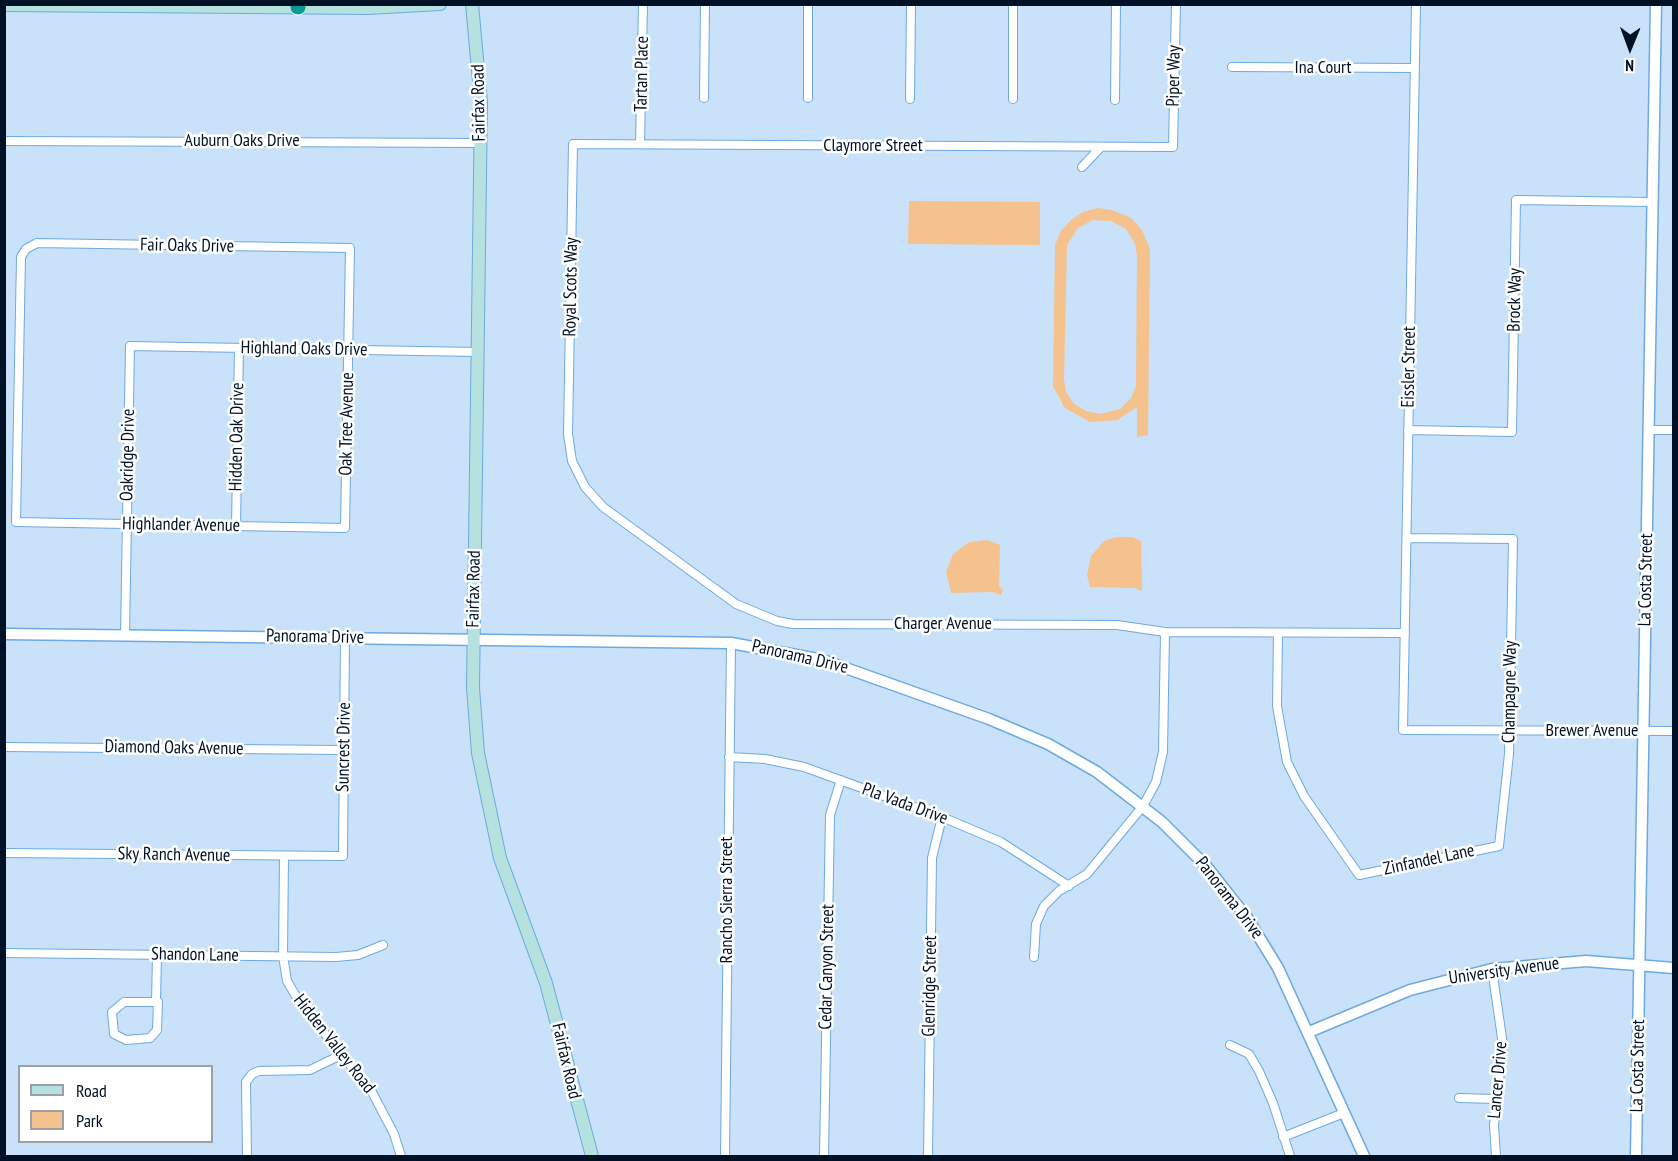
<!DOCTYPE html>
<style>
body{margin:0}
#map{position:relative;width:1678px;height:1161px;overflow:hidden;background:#c9e2f9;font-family:"PT Sans Narrow",sans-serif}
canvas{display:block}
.frame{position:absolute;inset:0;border:6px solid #001125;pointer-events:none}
.legend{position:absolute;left:18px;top:1065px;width:195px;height:78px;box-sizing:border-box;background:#fff;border:2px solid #99a0a8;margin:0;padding:8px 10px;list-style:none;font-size:18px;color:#001125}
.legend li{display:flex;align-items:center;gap:12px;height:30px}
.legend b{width:30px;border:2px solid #99a0a8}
.north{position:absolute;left:1600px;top:18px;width:60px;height:60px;-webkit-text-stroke:4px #fff;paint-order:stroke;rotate:181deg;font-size:16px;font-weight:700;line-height:24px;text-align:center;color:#001125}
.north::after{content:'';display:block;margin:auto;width:21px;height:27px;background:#001125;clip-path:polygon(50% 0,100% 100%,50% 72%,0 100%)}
</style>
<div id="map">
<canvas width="1678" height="1161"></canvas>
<div class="frame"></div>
<ul class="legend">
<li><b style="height:8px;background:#b5e1de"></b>Road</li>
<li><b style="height:16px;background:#f5c18c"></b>Park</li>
</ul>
<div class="north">N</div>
</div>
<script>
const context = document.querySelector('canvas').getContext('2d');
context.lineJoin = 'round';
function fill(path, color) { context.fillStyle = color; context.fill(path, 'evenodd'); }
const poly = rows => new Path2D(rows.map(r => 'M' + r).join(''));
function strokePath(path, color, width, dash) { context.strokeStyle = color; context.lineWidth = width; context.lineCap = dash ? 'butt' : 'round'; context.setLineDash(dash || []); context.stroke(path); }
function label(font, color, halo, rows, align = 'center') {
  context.font = font + ' "PT Sans Narrow",sans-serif'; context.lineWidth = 5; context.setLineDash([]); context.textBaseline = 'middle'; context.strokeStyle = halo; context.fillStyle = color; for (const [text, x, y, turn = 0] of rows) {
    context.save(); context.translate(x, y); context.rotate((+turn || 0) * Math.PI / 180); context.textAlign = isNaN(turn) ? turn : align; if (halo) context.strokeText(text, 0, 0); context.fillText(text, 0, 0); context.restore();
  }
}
fill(poly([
 [909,201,1040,202,1040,245,908,244],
 [1098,208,1112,210,1131,218,1142,230,1150,249,1148,435,1137,437,1137,407,1117,420,1090,422,1065,408,1053,386,1055,245,1061,231,1071,220,1083,212],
 [1093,220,1111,221,1126,229,1135,244,1137,256,1136,386,1131,398,1120,409,1100,414,1086,411,1074,404,1066,392,1064,379,1067,245,1078,228],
 [1116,537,1132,537,1141,541,1142,591,1134,588,1090,587,1087,575,1091,556,1104,541],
 [987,540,1000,545,999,586,1003,590,1001,595,993,592,951,593,946,572,953,554,969,542]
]), '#f5c18c');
const minor = poly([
 [1176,4,1173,147,573,144,568,434,572,461,585,487,603,507,736,604,777,621,793,624,1117,625,1165,632,1405,633],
 [1416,4,1403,730,1674,731],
 [1232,67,1415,68],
 [704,98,705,4],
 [808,98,808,4],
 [910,99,911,4],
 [1013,99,1013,4],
 [1115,100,1116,4],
 [4,141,481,143],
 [640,144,643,4],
 [1082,167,1101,147],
 [37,243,350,248,345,528,16,522,21,257,26,249,37,243],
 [1408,430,1512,432,1516,200,1652,202],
 [1648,430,1674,430],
 [236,526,239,348],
 [1278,633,1277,706,1287,762,1304,796,1359,875,1499,846,1509,754,1513,539,1407,538],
 [125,635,130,346,477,352],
 [4,747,343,750],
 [729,757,765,759,804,767,942,817,1001,842,1069,886],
 [4,853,343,856,345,637],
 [284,856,283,956,287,981,300,1003,372,1092,394,1134,401,1156],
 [4,953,336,957,358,955,383,945],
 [1034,957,1036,924,1044,906,1059,891,1087,874,1143,806,1156,782,1163,752,1165,632],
 [1492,969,1503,1045,1494,1125,1496,1156],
 [124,1002,158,1002,157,1030,150,1038,126,1040,114,1034,112,1012,124,1002],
 [156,1002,157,955],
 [1230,1045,1249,1054,1259,1071,1273,1103,1290,1156],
 [1459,1098,1497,1099],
 [1283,1137,1344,1113],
 [247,1156,246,1082,252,1074,259,1071,310,1070,343,1054],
 [725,1156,731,643],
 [824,1156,830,815,841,780],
 [928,1156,932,858,942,817]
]);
const tertiary = poly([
 [4,634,731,643,823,660,989,719,1048,744,1097,772,1162,822,1207,867,1248,919,1278,968,1364,1156],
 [1309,1032,1410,990,1492,969,1586,961,1674,968],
 [1636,1156,1656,4]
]);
const secondary = poly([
 [472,4,481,103,473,688,478,753,500,858,546,983,592,1156],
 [4,5,368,8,440,4]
]);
const motorway = poly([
 [298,7,298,4]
]);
strokePath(minor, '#6caae1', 10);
strokePath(tertiary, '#6caae1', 13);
strokePath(secondary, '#6caae1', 14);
strokePath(motorway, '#fff', 17);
strokePath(minor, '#fff', 8);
strokePath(tertiary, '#fff', 10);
strokePath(secondary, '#b5e1de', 12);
strokePath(motorway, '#099b91', 15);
label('18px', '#001125', '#fff', [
 ["Ina Court",1323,68],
 ["Tartan Place",642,74,-89],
 ["Piper Way",1174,76,-89],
 ["Fairfax Road",479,103,-91],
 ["Auburn Oaks Drive",242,141],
 ["Claymore Street",873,146],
 ["Fair Oaks Drive",187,246,1],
 ["Royal Scots Way",571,287,-89],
 ["Brock Way",1515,300,-89],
 ["Highland Oaks Drive",304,349,1],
 ["Eissler Street",1409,367,-89],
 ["Oak Tree Avenue",347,424,-89],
 ["Hidden Oak Drive",237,437,-89],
 ["Oakridge Drive",128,455,-89],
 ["Highlander Avenue",181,525,1],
 ["La Costa Street",1646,580,-89],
 ["Fairfax Road",474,589,-89],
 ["Charger Avenue",943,624],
 ["Panorama Drive",315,637,1],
 ["Panorama Drive",800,657,13],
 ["Champagne Way",1510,692,-89],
 ["Brewer Avenue",1592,731],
 ["Suncrest Drive",344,747,-89],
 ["Diamond Oaks Avenue",174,748,1],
 ["Pla Vada Drive",905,804,20],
 ["Sky Ranch Avenue",174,855,1],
 ["Zinfandel Lane",1429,860,-12],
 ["Panorama Drive",1229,898,52],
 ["Rancho Sierra Street",727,900,-90],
 ["Shandon Lane",195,955,1],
 ["Cedar Canyon Street",827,967,-89],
 ["University Avenue",1504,971,-8],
 ["Glenridge Street",930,986,-89],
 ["Hidden Valley Road",334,1044,52],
 ["Fairfax Road",566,1061,77],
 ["La Costa Street",1638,1066,-89],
 ["Lancer Drive",1498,1080,-85]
]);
</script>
